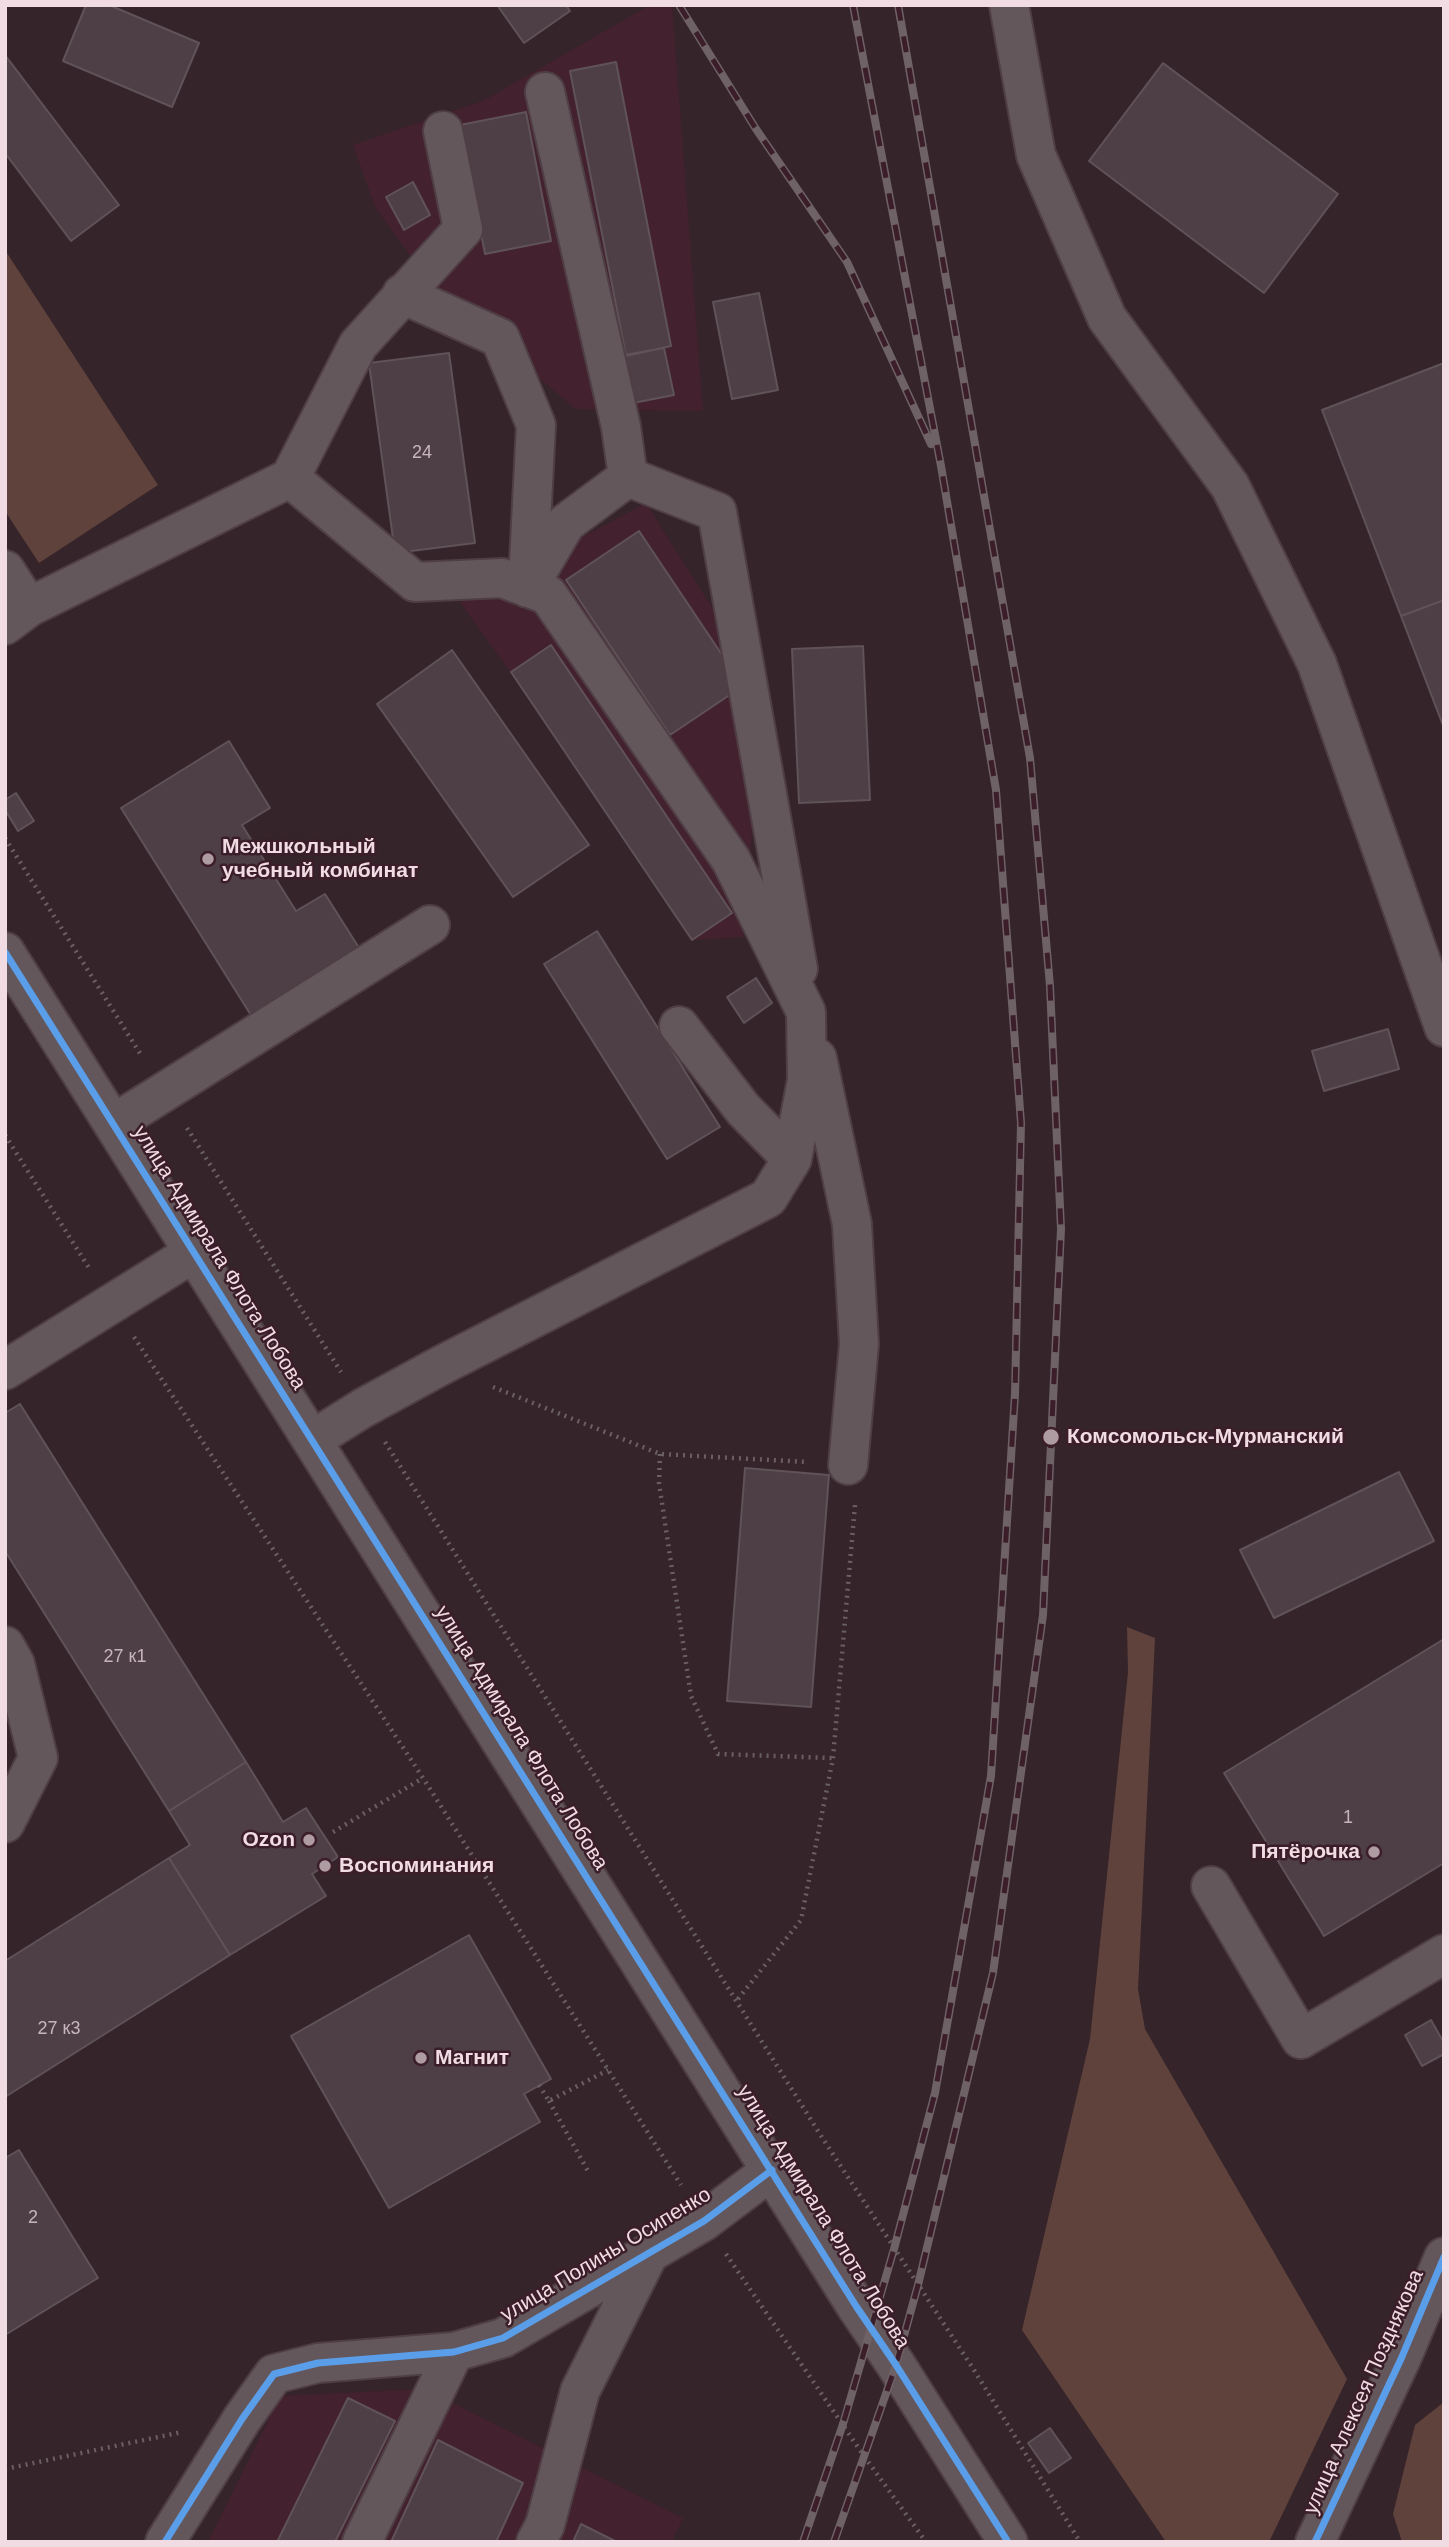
<!DOCTYPE html>
<meta charset="utf-8">
<style>
body{margin:0}
#map{position:relative;width:1449px;height:2547px;overflow:hidden;background:#35242a;font-family:Arial,sans-serif}
canvas{display:block}
.frame{position:absolute;inset:0;border:7px solid #f1dce3;pointer-events:none}
</style>
<div id="map">
<canvas width="1449" height="2547"></canvas>
<div class="frame"></div>
</div>
<script>
const context = document.querySelector('canvas').getContext('2d');
context.lineJoin = 'round';
function fill(path, color) { context.fillStyle = color; context.fill(path, 'evenodd'); }
const poly = rows => new Path2D(rows.map(r => 'M' + r).join(''));
function strokePath(path, color, width, dash) { context.strokeStyle = color; context.lineWidth = width; context.lineCap = dash ? 'butt' : 'round'; context.setLineDash(dash || []); context.stroke(path); }
function label(font, color, halo, rows, align = 'center') {
  context.font = font + ' Arial,sans-serif'; context.lineWidth = 5; context.setLineDash([]); context.textBaseline = 'middle'; context.strokeStyle = halo; context.fillStyle = color; for (const [text, x, y, turn = 0] of rows) {
    context.save(); context.translate(x, y); context.rotate((+turn || 0) * Math.PI / 180); context.textAlign = isNaN(turn) ? turn : align; if (halo) context.strokeText(text, 0, 0); context.fillText(text, 0, 0); context.restore();
  }
}
fill(poly([
 [650,5,672,5,703,411,576,409,438,294,375,207,353,145,485,100],
 [646,503,764,690,743,937,692,940,511,673,460,602],
 [424,2389,683,2518,672,2542,208,2542,280,2396]
]), '#43212e');
fill(poly([
 [5,250,158,485,39,563,5,511],
 [1127,1627,1155,1638,1138,1989,1145,2029,1347,2379,1269,2542,1166,2542,1022,2330,1090,2039,1128,1672],
 [1444,2402,1444,2538,1441,2542,1402,2542,1393,2514,1415,2425]
]), '#5f423b');
const building = poly([
 [86,5,109,5,199,43,172,107,63,61,86,5],
 [497,5,566,5,570,11,524,43,497,5],
 [5,55,119,205,71,241,5,153,5,55],
 [616,62,671,346,626,356,570,71,616,62],
 [1163,63,1338,194,1264,293,1089,161,1163,63],
 [526,112,551,241,485,254,460,125,526,112],
 [413,182,430,215,404,230,386,197,413,182],
 [759,293,778,390,732,399,713,302,759,293],
 [664,348,674,395,628,404,619,356,664,348],
 [449,353,475,543,395,553,369,363,449,353],
 [1444,363,1444,600,1401,616,1322,410,1444,363],
 [639,531,743,686,670,735,566,580,639,531],
 [1444,600,1444,728,1401,616,1444,600],
 [551,645,732,913,692,940,511,672,551,645],
 [863,646,870,800,799,803,792,649,863,646],
 [452,650,589,845,513,897,377,704,452,650],
 [229,741,270,808,242,825,296,911,325,894,361,951,254,1020,121,808,229,741],
 [16,793,34,821,18,831,5,810,5,800,16,793],
 [597,931,720,1127,667,1159,544,964,597,931],
 [756,978,772,1003,744,1023,727,997,756,978],
 [1388,1029,1399,1069,1324,1091,1312,1051,1388,1029],
 [20,1404,246,1762,169,1811,5,1551,5,1413,20,1404],
 [745,1468,829,1475,811,1707,727,1701,745,1468],
 [1399,1472,1434,1541,1274,1618,1240,1550,1399,1472],
 [1444,1639,1444,1863,1324,1936,1224,1773,1444,1639],
 [246,1762,283,1822,306,1808,338,1857,312,1874,326,1896,230,1955,169,1858,190,1845,169,1811,246,1762],
 [169,1858,230,1955,5,2097,5,1961,169,1858],
 [469,1935,551,2079,524,2094,540,2122,389,2208,291,2036,469,1935],
 [1431,2020,1444,2043,1444,2054,1422,2066,1405,2035,1431,2020],
 [19,2150,98,2278,5,2335,5,2158,19,2150],
 [348,2398,395,2421,335,2542,277,2542,348,2398],
 [1050,2428,1071,2458,1049,2473,1028,2443,1050,2428],
 [438,2440,523,2483,496,2542,391,2542,438,2440],
 [581,2524,617,2542,573,2542,581,2524]
]);
fill(building, '#4e3f46');
strokePath(building, '#5f5258', 2);
const minor = poly([
 [1009,5,1036,155,1107,318,1230,486,1317,664,1444,1027],
 [402,294,500,338,536,425,528,582],
 [628,477,717,512,798,969],
 [290,478,415,582,502,578,548,595,731,860,806,1012,807,1080,792,1159,768,1198,440,1366,363,1408,312,1440],
 [5,570,29,607,5,625],
 [528,588,566,523,628,477,621,427,545,92],
 [29,607,290,478,358,345,463,229,443,131],
 [5,952,856,2306,896,2365,1008,2542],
 [679,1026,743,1109,792,1159],
 [817,1058,852,1224,859,1344,848,1465],
 [113,1124,430,925],
 [5,1370,193,1253],
 [5,1646,15,1664,38,1758,5,1823],
 [1211,1886,1301,2039,1444,1954],
 [165,2542,242,2419,274,2374,318,2363,454,2352,503,2338,704,2221,772,2170],
 [362,2542,454,2352],
 [536,2542,545,2525,580,2391,648,2255],
 [1315,2542,1401,2359,1444,2257]
]);
strokePath(minor, '#4f3f45', 42);
strokePath(poly([
 [5,838,141,1055],
 [187,1128,341,1372],
 [5,1135,89,1268],
 [134,1337,423,1778,681,2185],
 [493,1387,660,1454,807,1462],
 [385,1442,823,2139,974,2370,1080,2542],
 [660,1454,659,1483,691,1696,718,1754,833,1758],
 [333,1832,423,1778],
 [738,1999,801,1920,833,1758,855,1505],
 [539,2085,549,2101,608,2070],
 [549,2101,589,2173],
 [726,2254,864,2456,926,2542],
 [5,2469,182,2432]
]), '#6a5f62', 4.5, [2, 5]);
strokePath(minor, '#64575b', 38);
const rail = poly([
 [679,5,756,129,847,262,931,444],
 [803,2542,843,2424,894,2249,935,2093,991,1776,1015,1394,1021,1123,996,790,941,466,853,5],
 [834,2542,896,2365,918,2285,993,1973,1043,1615,1061,1229,1050,986,1030,758,898,5]
]);
strokePath(rail, '#6e6266', 8);
strokePath(rail, '#3b1e29', 5, [16]);
strokePath(poly([
 [5,952,856,2306,896,2365,1008,2542],
 [165,2542,242,2419,274,2374,318,2363,454,2352,503,2338,704,2221,772,2170],
 [1315,2542,1401,2359,1444,2257]
]), '#5a9eea', 7);
for (const [x, y, r, color] of [
 [208,859,7,"#af9ca2"],
 [1051,1437,9,"#af9ca2"],
 [309,1840,7,"#af9ca2"],
 [1374,1852,7,"#af9ca2"],
 [325,1866,7,"#af9ca2"],
 [421,2058,7,"#af9ca2"]
]) { const dot = new Path2D(); dot.arc(x, y, r, 0, 2 * Math.PI); context.fillStyle = color; context.fill(dot); strokePath(dot, '#3b1e29', 2.5); }
label('18px', '#c8b5bc', null, [
 ["24",422,453],
 ["27 к1",125,1657],
 ["1",1348,1818],
 ["27 к3",59,2029],
 ["2",33,2218]
]);
label('bold 21px', '#f1dce3', '#3b1e29', [
 ["Межшкольный",222,847],
 ["учебный комбинат",222,871],
 ["Комсомольск-Мурманский",1067,1437],
 ["Ozon",295,1840,"right"],
 ["Пятёрочка",1360,1852,"right"],
 ["Воспоминания",339,1866],
 ["Магнит",435,2058]
], 'left');
label('21px', '#f1dce3', '#3b1e29', [
 ["улица Адмирала Флота Лобова",219,1258,58],
 ["улица Адмирала Флота Лобова",521,1738,58],
 ["улица Адмирала Флота Лобова",823,2217,58],
 ["улица Полины Осипенко",606,2255,-31],
 ["улица Алексея Позднякова",1364,2392,-66]
]);
</script>
